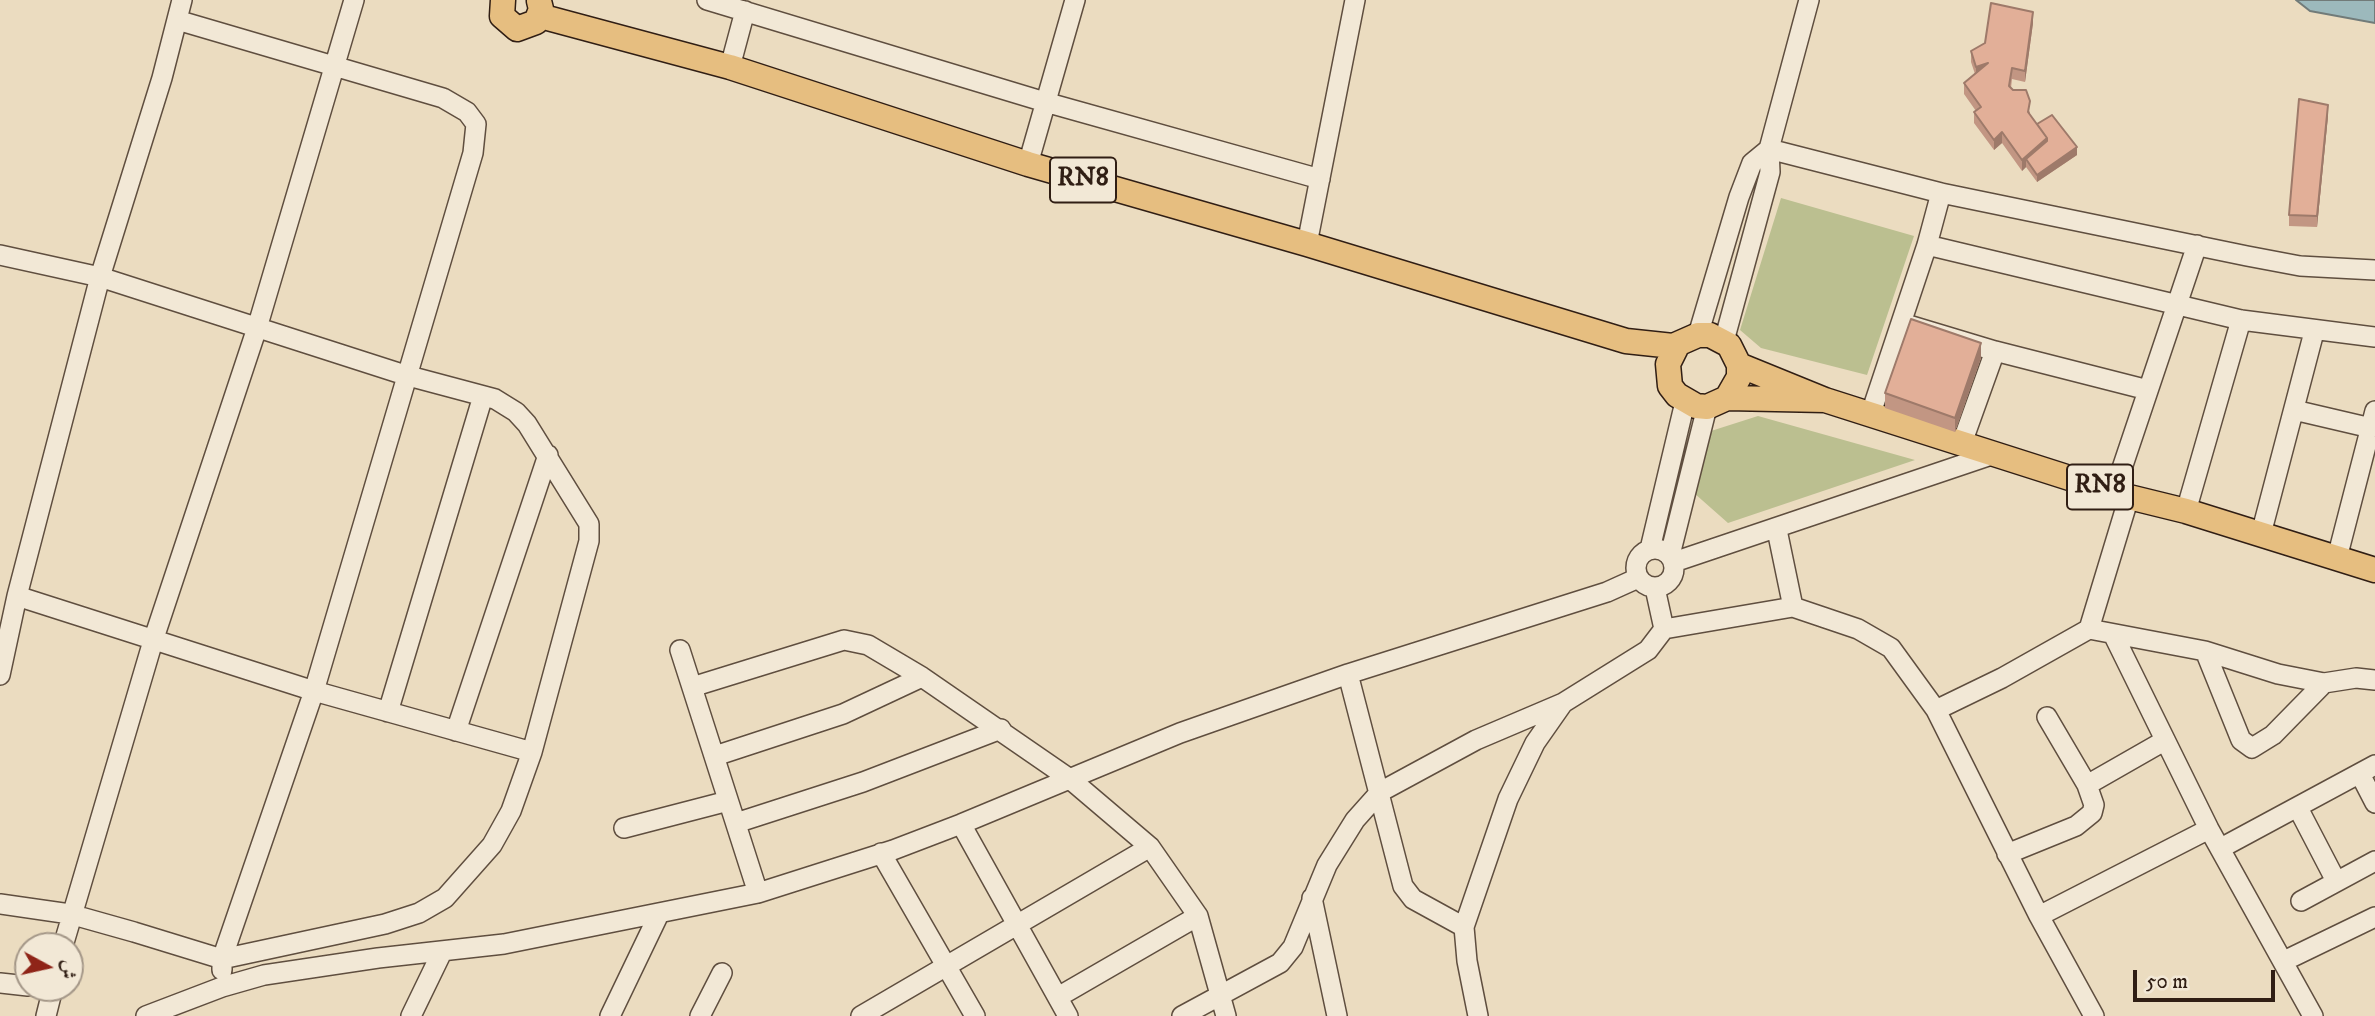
<!DOCTYPE html>
<meta charset="utf-8">
<style>
body{margin:0}
#map{position:relative;width:2375px;height:1016px;overflow:hidden;background:#ebdcc0;font-family:"IM FELL DW Pica",Amiri,serif}
canvas{display:block}
.north{position:absolute;left:14px;top:932px;width:70px;height:70px;box-sizing:border-box;background:#f2e8d6;border:2px solid #a49788;border-radius:50%;rotate:98deg;font-size:19px;font-weight:700;line-height:28px;text-align:center;color:#301e14}
.north::after{content:'';display:block;margin:auto;width:24px;height:32px;background:#8f2418;clip-path:polygon(50% 0,100% 100%,50% 72%,0 100%)}
.scale{position:absolute;left:2133px;top:970px;width:142px;height:32px;box-sizing:border-box;border:4px solid #301e14;border-top:0;padding-left:9px;font-size:21px;line-height:24px;white-space:nowrap;color:#301e14;-webkit-text-stroke:5px #f2e8d6;paint-order:stroke}
</style>
<div id="map">
<canvas width="2375" height="1016"></canvas>
<div class="north">ش</div>
<div class="scale">50 m</div>
</div>
<script>
const context = document.querySelector('canvas').getContext('2d');
context.lineJoin = 'round';
function fill(path, color) { context.fillStyle = color; context.fill(path, 'evenodd'); }
const poly = rows => new Path2D(rows.map(r => 'M' + r).join(''));
function strokePath(path, color, width, dash) { context.strokeStyle = color; context.lineWidth = width; context.lineCap = dash ? 'butt' : 'round'; context.setLineDash(dash || []); context.stroke(path); }
function label(font, color, halo, rows, align = 'center') {
  context.font = font + ' "IM FELL DW Pica",serif'; context.lineWidth = 7; context.setLineDash([]); context.textBaseline = 'middle'; context.strokeStyle = halo; context.fillStyle = color; for (const [text, x, y, turn = 0] of rows) {
    context.save(); context.translate(x, y); context.rotate((+turn || 0) * Math.PI / 180); context.textAlign = isNaN(turn) ? turn : align; if (halo) context.strokeText(text, 0, 0); context.fillText(text, 0, 0); context.restore();
  }
}
fill(poly([
 [1781,198,1914,236,1867,375,1761,348,1740,330],
 [1758,416,1915,460,1728,523,1694,493,1711,431]
]), '#bbbf90');
const water = poly([
 [2296,0,2375,0,2375,23,2310,11,2296,0]
]);
fill(water, '#9cb9bc');
strokePath(water, '#717b79', 2);
const minor = poly([
 [707,0,1045,102,1320,179],
 [177,20,443,98,467,112,476,124,473,153,314,691,222,959],
 [730,67,745,11],
 [1769,149,1941,193,2247,256,2300,266,2375,270],
 [1028,164,1075,0],
 [1307,244,1355,0],
 [1927,245,2241,320,2375,337],
 [0,255,100,277,405,375,495,399,516,412,527,424,589,524,589,541,532,752,511,811,492,845,445,898,419,913,385,924,222,959],
 [1902,323,1995,351,2148,390],
 [1698,335,1739,197,1752,163,1769,149],
 [1724,341,1770,172,1769,149,1809,0],
 [2294,410,2371,428],
 [1870,416,1927,245,1941,193],
 [1962,443,1995,351],
 [2114,492,2197,245],
 [2186,511,2241,320],
 [1777,530,1793,607],
 [2261,534,2314,332],
 '1636 568a19 19 0 1 1 38 0a19 19 0 1 1-38 0Z',
 [1650,549,1685,402],
 [1670,555,1707,407],
 [2337,558,2375,411],
 [1674,562,1997,453],
 [17,596,314,691,532,752],
 [1664,629,1793,607,1858,629,1891,648,1936,710,2039,916,2094,1016],
 [2089,629,2129,497],
 [2113,634,2209,829,2313,1016],
 [680,650,758,893],
 [2205,651,2241,740,2252,748,2273,735,2324,683],
 [1348,674,1403,886,1413,899,1464,927],
 [0,675,17,596,100,277,162,78,182,0],
 [692,687,844,640,868,645,922,677,1070,779,1150,847,1198,916,1226,1016],
 [1936,710,2002,678,2089,629,2205,651,2278,674,2324,683,2356,678,2375,680],
 [388,712,483,396],
 [456,731,548,455],
 [715,756,843,714,922,677],
 [2360,774,2375,803],
 [2087,785,2164,741],
 [2298,808,2336,881],
 [736,823,863,782,1001,729],
 [961,824,1068,1016],
 [624,828,728,801],
 [2221,848,2375,765],
 [881,853,975,1016],
 [2007,854,2076,826,2092,813,2094,805,2087,785,2047,717],
 [1312,898,1337,1016],
 [2301,901,2375,861],
 [0,904,70,914,134,932,222,959,222,970],
 [2039,916,2209,829],
 [63,946,153,641,257,328,354,0],
 [2284,961,2375,917],
 [0,983,28,986],
 [1058,997,1198,916],
 [46,1016,53,988],
 [146,1016,222,987,264,975,378,958,504,944,758,893,893,850,961,824,1180,733,1348,674,1607,592,1638,578],
 [411,1016,442,952],
 [610,1016,659,914],
 [700,1016,722,973],
 [861,1016,1150,847],
 [1182,1016,1280,963,1293,947,1327,865,1355,820,1380,792,1476,740,1563,703],
 [1478,1016,1467,961,1464,927,1508,799,1535,743,1563,703,1648,650,1664,629,1655,588]
]);
const major = poly([
 [503,0,502,16,517,29,536,22,541,9,539,1],
 [540,16,730,67,1028,164,1307,244,1626,341,1673,346,1698,335,1710,335,1729,345,1739,365,1739,377,1727,398,1707,407,1696,406,1677,395,1670,386,1668,364,1678,344],
 [1727,398,1825,400,1739,365],
 [1825,400,2129,497,2186,511,2375,570]
]);
strokePath(minor, '#5f4e3f', 22);
strokePath(major, '#301e14', 27);
strokePath(minor, '#f2e8d6', 19);
strokePath(major, '#e6be80', 24);
fill(poly([
 [2033,23,2025,82,2012,79,2011,88,2030,112,2030,114,2037,124,2077,155,2037,182,2026,167,2022,171,2002,143,1994,150,1974,123,1974,112,1976,111,1964,94,1964,83,1975,74,1971,62,1971,51],
 [2328,116,2317,227,2289,226,2289,215],
 [1981,358,1955,432,1885,408,1885,393]
]), '#c29683');
fill(poly([
 [2033,12,2033,23,2025,82,2025,71],
 [1988,63,1976,78,1976,67],
 [2328,105,2328,116,2317,227,2317,216],
 [2002,132,2002,143,1994,150,1994,140],
 [2047,138,2047,149,2026,159,2026,167,2022,171,2022,160],
 [2077,147,2077,155,2037,182,2037,175],
 [1981,343,1981,358,1955,432,1955,418]
]), '#9e7a6a');
const building = poly([
 [1991,3,2033,12,2025,71,2012,68,2009,86,2013,90,2026,90,2030,101,2028,112,2047,138,2022,160,2002,132,1994,140,1974,112,1981,107,1964,83,1988,63,1976,67,1971,51,1985,43,1991,3],
 [2299,99,2328,105,2317,216,2289,215,2299,99],
 [2052,115,2077,147,2037,175,2026,159,2047,141,2047,138,2037,124,2052,115],
 [1911,319,1981,343,1955,418,1885,393,1911,319]
]);
fill(building, '#e2af98');
strokePath(building, '#9e7a6a', 2);
for (const [x, y, w] of [
 [1083,180,66],
 [2100,487,66]
]) { const box = new Path2D(); box.roundRect(x - w / 2, y - 22.5, w, 45, 5); context.fillStyle = '#f2e8d6'; context.fill(box); strokePath(box, '#301e14', 2); }
label('bold 26px', '#301e14', null, [
 ["RN8",1083,180],
 ["RN8",2100,487]
]);
</script>
